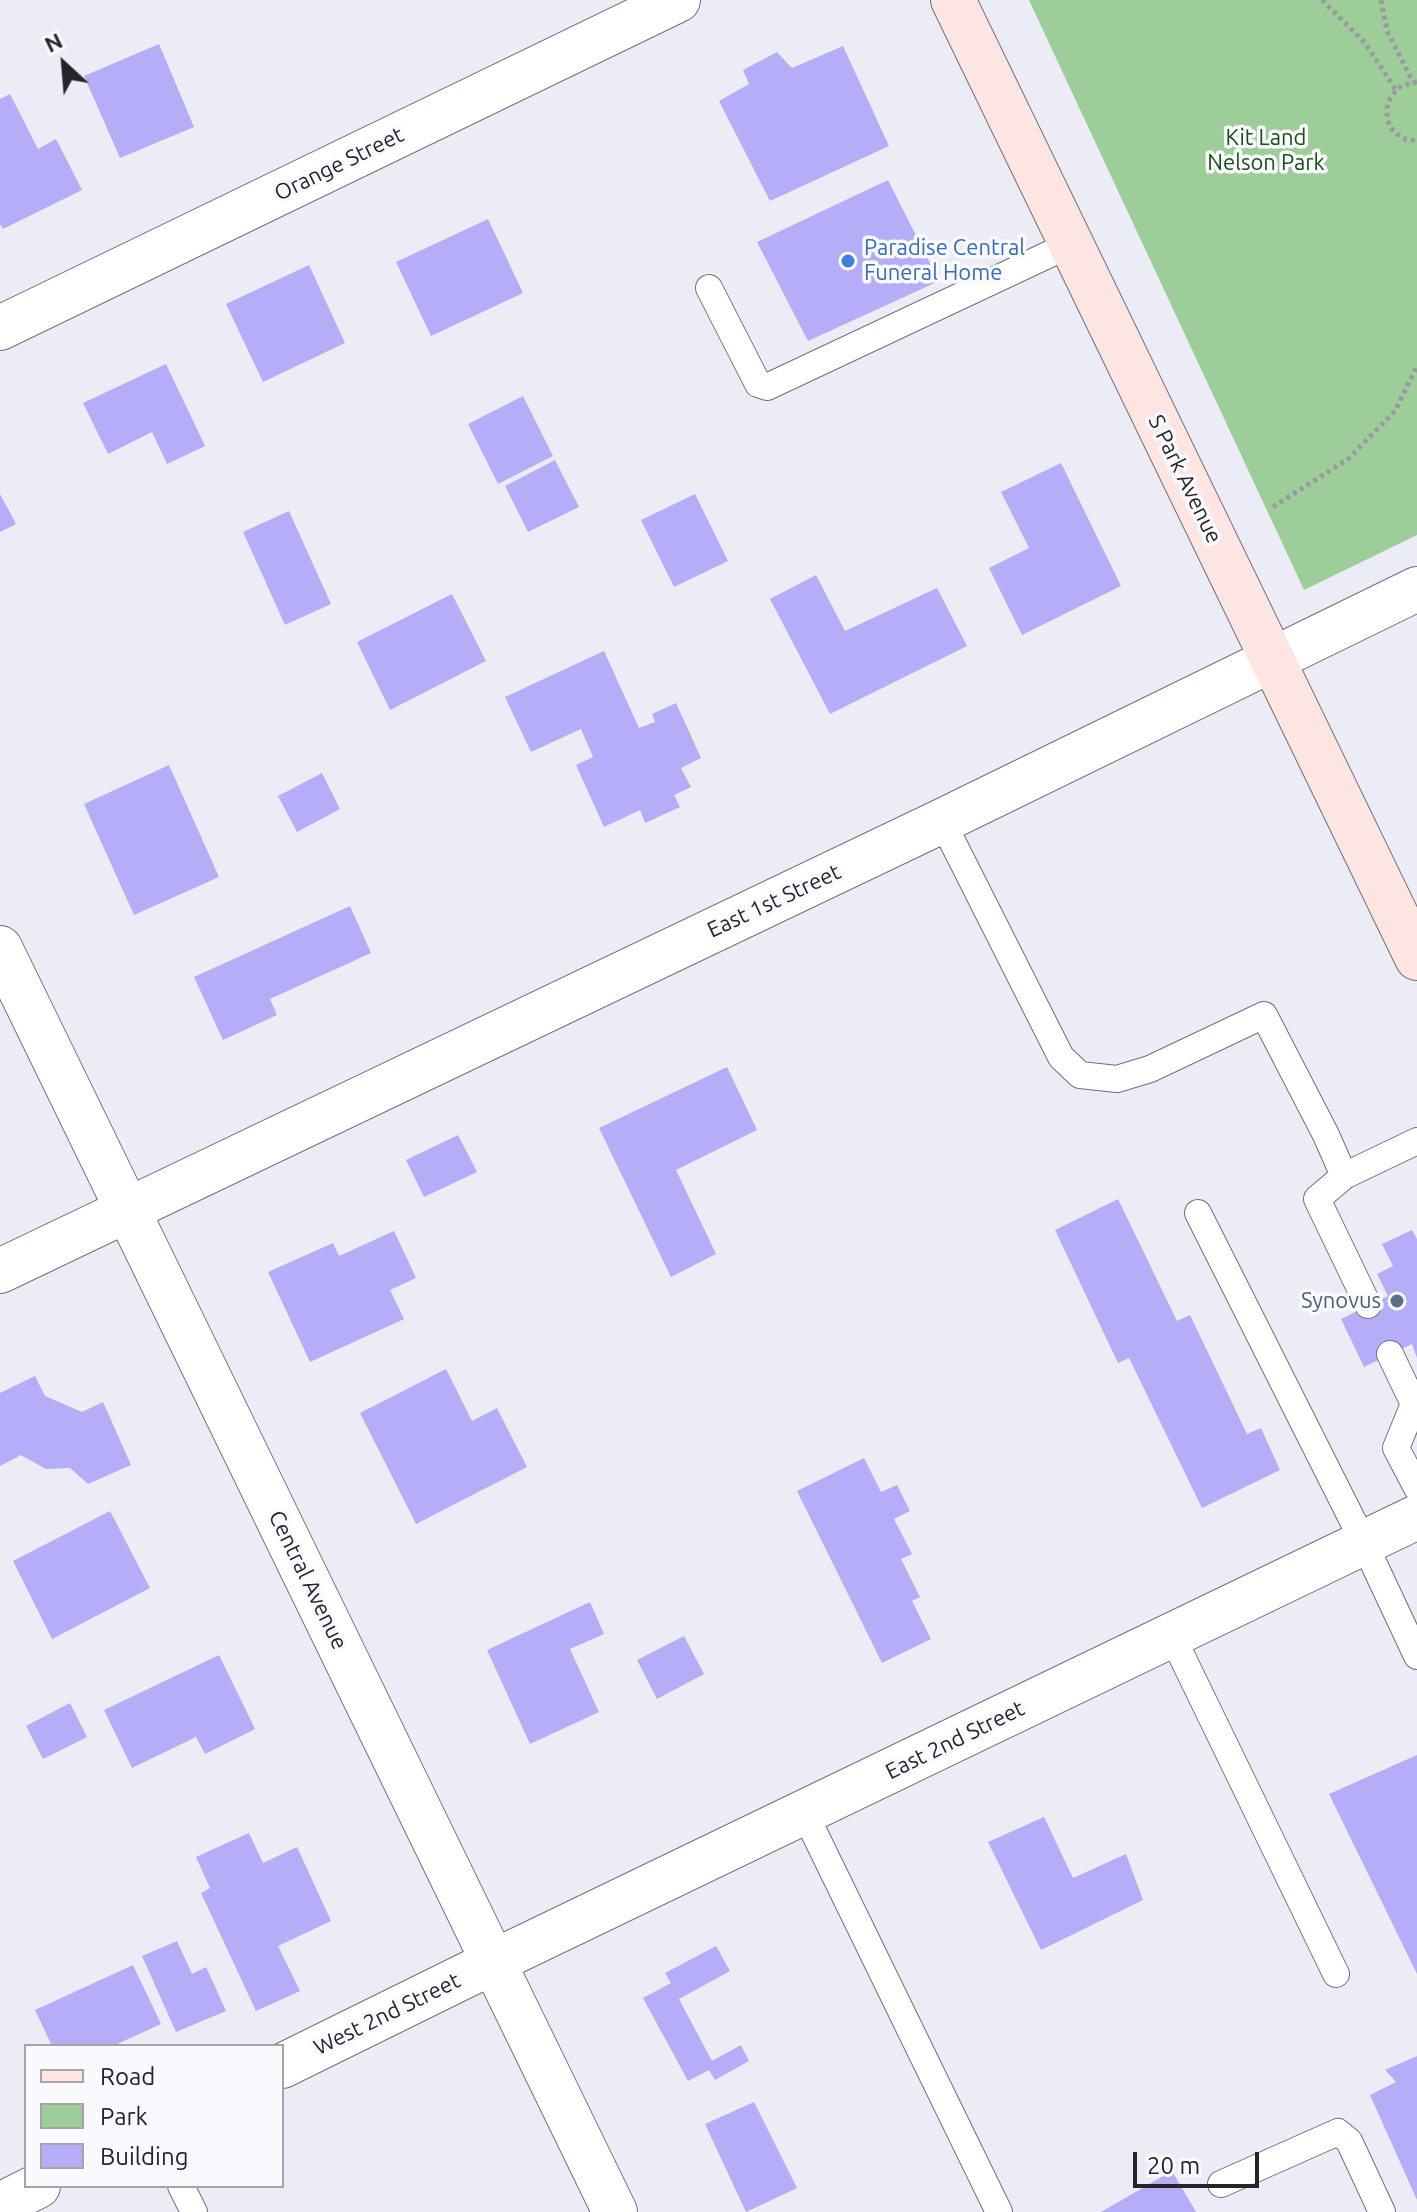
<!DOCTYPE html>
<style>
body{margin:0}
#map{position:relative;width:1417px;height:2212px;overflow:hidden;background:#ececf6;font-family:Ubuntu,sans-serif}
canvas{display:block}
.legend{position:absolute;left:24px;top:2044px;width:260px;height:144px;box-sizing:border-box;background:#fafafe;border:2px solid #a5a5a8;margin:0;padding:10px 14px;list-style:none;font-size:24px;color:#252528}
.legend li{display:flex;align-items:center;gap:16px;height:40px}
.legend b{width:40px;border:2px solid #a5a5a8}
.north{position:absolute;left:24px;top:24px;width:80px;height:80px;-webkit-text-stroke:6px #fafafe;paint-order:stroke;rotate:334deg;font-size:22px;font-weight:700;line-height:32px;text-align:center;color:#252528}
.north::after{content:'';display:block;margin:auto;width:28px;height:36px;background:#252528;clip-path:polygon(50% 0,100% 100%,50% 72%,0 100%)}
.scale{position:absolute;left:1133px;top:2152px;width:126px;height:36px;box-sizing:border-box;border:4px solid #252528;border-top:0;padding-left:10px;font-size:24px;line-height:28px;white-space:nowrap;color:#252528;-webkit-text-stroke:6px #fafafe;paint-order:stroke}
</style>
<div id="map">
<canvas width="1417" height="2212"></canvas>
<ul class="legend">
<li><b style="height:10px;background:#fde5e1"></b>Road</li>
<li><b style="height:22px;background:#9dcd98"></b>Park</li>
<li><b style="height:22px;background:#b6adf8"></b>Building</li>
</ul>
<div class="north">N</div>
<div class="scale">20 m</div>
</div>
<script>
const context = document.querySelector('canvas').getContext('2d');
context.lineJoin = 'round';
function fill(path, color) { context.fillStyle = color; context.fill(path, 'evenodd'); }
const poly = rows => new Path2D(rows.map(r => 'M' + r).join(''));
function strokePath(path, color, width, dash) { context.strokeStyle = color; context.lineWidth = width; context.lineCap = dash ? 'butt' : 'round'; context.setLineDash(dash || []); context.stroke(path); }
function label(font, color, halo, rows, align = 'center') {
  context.font = font + ' Ubuntu,sans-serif'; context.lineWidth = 7; context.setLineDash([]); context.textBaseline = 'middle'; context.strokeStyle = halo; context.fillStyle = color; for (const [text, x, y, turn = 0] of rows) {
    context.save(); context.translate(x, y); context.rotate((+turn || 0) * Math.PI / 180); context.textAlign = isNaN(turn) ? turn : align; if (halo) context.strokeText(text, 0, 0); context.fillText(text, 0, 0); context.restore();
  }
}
fill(poly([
 [1029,0,1417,0,1417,535,1304,590]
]), '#9dcd98');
fill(poly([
 [159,44,194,127,120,158,84,76],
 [843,46,889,146,770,201,719,101,749,84,743,70,777,52,792,68],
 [10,94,38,149,56,139,82,190,3,229,0,224,0,99],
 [888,180,939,281,808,341,757,242],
 [488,219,523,293,431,336,396,262],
 [309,265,345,343,263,382,226,304],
 [166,364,205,446,167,464,152,432,108,454,83,403],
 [523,396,553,456,498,484,468,424],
 [555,460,579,507,528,532,505,486],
 [1061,463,1121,586,1022,635,989,568,1029,548,1001,492],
 [0,494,16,524,0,532],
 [695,494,728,561,674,587,641,520],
 [289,511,331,604,285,625,243,532],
 [816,575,845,631,937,588,967,646,830,714,770,599],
 [452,594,486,661,390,710,357,642],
 [604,651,639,728,655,722,652,714,676,703,701,758,681,768,691,787,674,795,680,807,645,823,640,810,604,827,576,765,593,757,581,729,531,752,505,697],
 [169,765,219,877,134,915,84,804],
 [322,773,340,809,297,832,278,796],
 [350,906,371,953,270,999,277,1015,223,1040,194,977],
 [727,1067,757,1130,676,1170,716,1254,671,1277,599,1128],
 [458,1135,477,1172,424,1197,406,1160],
 [1118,1199,1177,1321,1190,1315,1247,1434,1261,1428,1280,1470,1202,1508,1129,1358,1118,1363,1055,1230],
 [1412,1230,1417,1239,1417,1358,1412,1344,1364,1367,1341,1319,1388,1296,1377,1274,1393,1266,1382,1244],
 [394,1231,416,1278,390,1290,404,1319,310,1362,268,1272,333,1243,339,1256],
 [446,1369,472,1421,497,1408,527,1467,416,1524,360,1413],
 [35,1376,45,1396,82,1412,103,1402,131,1465,88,1484,70,1468,46,1469,21,1455,0,1466,0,1393],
 [864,1458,881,1492,897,1485,910,1511,894,1519,912,1554,901,1559,920,1597,912,1601,931,1639,882,1663,797,1491],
 [110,1511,150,1588,52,1639,13,1561],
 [590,1602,604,1634,570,1649,599,1712,530,1744,487,1650],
 [684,1636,704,1674,657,1699,637,1660],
 [219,1655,255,1729,205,1754,196,1737,132,1768,104,1710],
 [70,1703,87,1737,43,1759,26,1726],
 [1417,1755,1417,1974,1329,1794],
 [1044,1817,1073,1878,1126,1854,1143,1900,1041,1950,988,1842],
 [249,1833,263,1863,297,1847,331,1921,278,1946,300,1991,256,2011,201,1893,210,1888,196,1857],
 [177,1941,192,1974,206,1967,226,2011,176,2032,142,1956],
 [716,1946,730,1971,679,1999,712,2061,741,2045,749,2061,715,2080,709,2070,688,2081,643,1998,671,1983,665,1973],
 [133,1965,161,2024,113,2046,52,2046,35,2010],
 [1417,2056,1417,2200,1370,2095,1396,2082,1385,2070],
 [754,2102,797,2188,746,2212,705,2124],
 [1172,2171,1196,2212,1101,2212]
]), '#b6adf8');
const service = poly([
 [709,288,758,384,767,387,1071,244],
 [942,821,1061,1057,1080,1075,1117,1079,1150,1069,1264,1015,1326,1135,1344,1176,1417,1141],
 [1344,1176,1317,1199,1368,1305],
 [1198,1213,1364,1543,1417,1656],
 [1390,1354,1414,1404,1396,1448,1417,1488],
 [1172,1636,1336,1974],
 [804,1812,999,2212],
 [1221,2184,1338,2132,1349,2141,1382,2212],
 [181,2186,194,2212]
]);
const minor = poly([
 [0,328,678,0],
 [0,1271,942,821,1417,589],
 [282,2066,493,1962],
 [0,2205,38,2186]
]);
const tertiary = poly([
 [0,948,615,2212],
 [493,1962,1417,1517]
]);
const secondary = poly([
 [953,0,1417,958]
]);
strokePath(service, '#707078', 28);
strokePath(minor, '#707078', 46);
strokePath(tertiary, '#707078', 46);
strokePath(secondary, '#707078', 46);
strokePath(poly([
 [1322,0,1365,43,1396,90],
 [1381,0,1387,31,1413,82],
 [1417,82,1403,85,1396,90,1390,99,1387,108,1387,118,1390,127,1397,134,1405,139,1417,141],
 [1273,507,1348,459,1395,411,1417,366]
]), '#9a9aa1', 5, [4, 4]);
strokePath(service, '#fff', 26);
strokePath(minor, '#fff', 44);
strokePath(tertiary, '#fff', 44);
strokePath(secondary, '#fde5e1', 44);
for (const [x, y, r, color] of [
 [848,261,8,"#3f7fe0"],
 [1397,1301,8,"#5c6f8a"]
]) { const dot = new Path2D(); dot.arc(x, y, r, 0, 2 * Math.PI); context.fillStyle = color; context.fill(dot); strokePath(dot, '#fafafe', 3); }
label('22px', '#175014', '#fafafe', [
 ["Kit Land",1266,138],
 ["Nelson Park",1266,163]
]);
label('22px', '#252528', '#fafafe', [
 ["Orange Street",339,164,-26],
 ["S Park Avenue",1185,479,64],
 ["East 1st Street",774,901,-25],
 ["Central Avenue",308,1580,64],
 ["East 2nd Street",955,1740,-26],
 ["West 2nd Street",387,2014,-26]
]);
label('22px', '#366cbe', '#fafafe', [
 ["Paradise Central",864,248],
 ["Funeral Home",864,273]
], 'left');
label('22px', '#4e5e75', '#fafafe', [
 ["Synovus",1381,1301]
], 'right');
</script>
